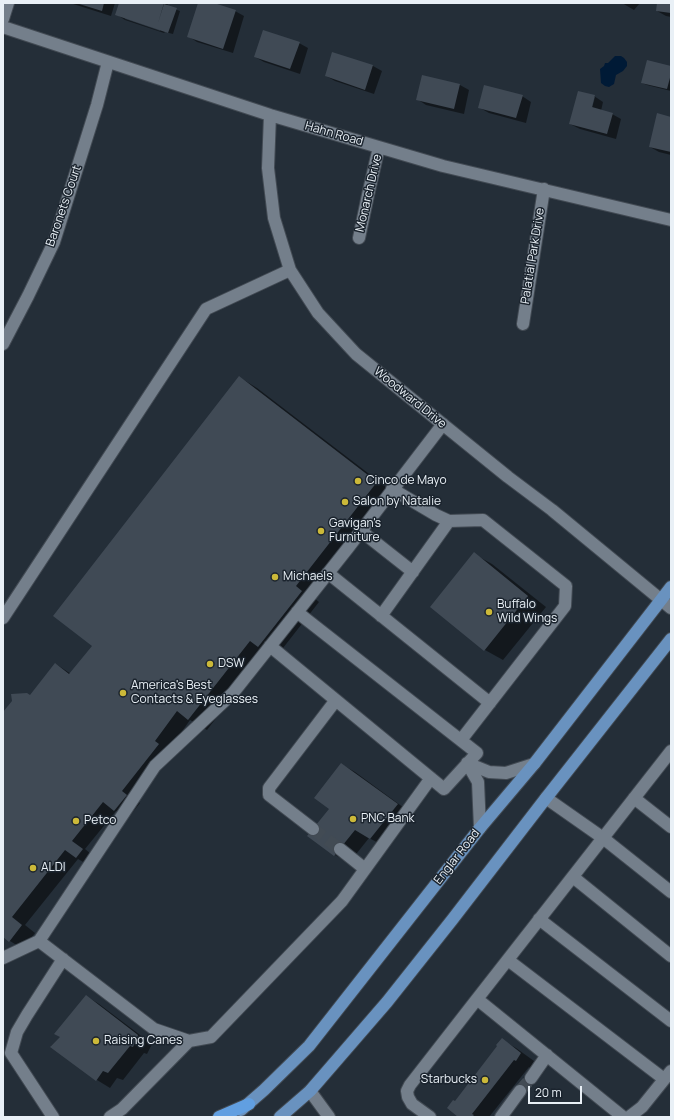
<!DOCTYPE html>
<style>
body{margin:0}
#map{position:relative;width:674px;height:1120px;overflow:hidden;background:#242e38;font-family:Manrope,sans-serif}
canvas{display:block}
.frame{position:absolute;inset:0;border:4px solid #e9f0f6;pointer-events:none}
.scale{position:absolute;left:528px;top:1086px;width:54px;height:18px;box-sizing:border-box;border:2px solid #e9f0f6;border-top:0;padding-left:5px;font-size:12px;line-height:14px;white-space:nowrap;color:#e9f0f6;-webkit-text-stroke:3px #1b242e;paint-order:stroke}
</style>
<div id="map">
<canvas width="674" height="1120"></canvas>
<div class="frame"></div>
<div class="scale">20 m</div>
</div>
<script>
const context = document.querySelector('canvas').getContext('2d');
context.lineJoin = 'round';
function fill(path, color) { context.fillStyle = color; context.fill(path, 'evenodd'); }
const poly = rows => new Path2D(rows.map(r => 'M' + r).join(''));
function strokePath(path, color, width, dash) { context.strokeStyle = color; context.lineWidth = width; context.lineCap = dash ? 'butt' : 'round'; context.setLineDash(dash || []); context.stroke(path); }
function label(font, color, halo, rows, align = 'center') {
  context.font = font + ' Manrope,sans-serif'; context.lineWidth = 3; context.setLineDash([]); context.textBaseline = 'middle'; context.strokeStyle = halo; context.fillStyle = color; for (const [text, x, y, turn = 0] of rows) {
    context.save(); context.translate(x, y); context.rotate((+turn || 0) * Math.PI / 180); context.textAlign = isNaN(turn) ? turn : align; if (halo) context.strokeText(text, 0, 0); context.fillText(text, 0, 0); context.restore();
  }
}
fill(poly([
 [615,56,621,56,624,58,627,62,627,66,623,71,616,75,614,84,609,87,605,86,601,83,600,69,604,66,605,63,608,63]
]), '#001a36');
fill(poly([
 [70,3,115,3,111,16],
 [120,3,168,3,167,6,180,11,173,34,165,32,164,33,125,20,116,14],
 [125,17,160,29,160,31,125,19],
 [199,3,211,3,235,11,244,16,233,53,197,42,188,36],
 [622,3,640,3,634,10],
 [658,3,671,3,671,17,666,16,657,11],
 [299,43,308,48,300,74,264,62,255,57],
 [333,53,373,66,382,71,374,94,335,81,326,76],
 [671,67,671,91,647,85,642,83],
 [423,76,460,85,469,90,464,114,426,105,417,99],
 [579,92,594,96,603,102,601,111,612,114,621,119,616,139,580,129,570,124],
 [593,97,595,97,591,112,589,112],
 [522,96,531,102,526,123,489,113,480,108],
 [671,118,671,155,659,152,650,147],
 [239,377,257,388,394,493,313,597,319,602,276,657,267,652,207,730,190,720,135,799,140,803,128,818,116,811,85,849,96,858,90,866,78,859,25,925,35,933,23,949,10,941,3,935,3,714,31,696,56,664,71,674,92,648],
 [474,554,492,564,546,607,503,660,485,650,431,607],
 [341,764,355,772,411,813,384,846,369,838,349,863,335,855,308,836,330,809],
 [86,996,99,1004,152,1044,147,1054,144,1053,123,1080,117,1078,110,1088,97,1080,51,1046,61,1037],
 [502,1040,516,1048,534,1061,530,1068,529,1067,489,1117,460,1117,455,1102]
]), '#0007');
fill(poly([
 [76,3,104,3,102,11],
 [119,3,164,3,158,23,164,4,177,8,168,33,115,15],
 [198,3,214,3,236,10,223,49,187,37],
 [657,3,671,3,671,13,656,11],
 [263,30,300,42,290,69,254,57],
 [332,52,373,65,365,90,325,76],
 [647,60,671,66,671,74,667,89,641,83],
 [422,75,460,84,454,109,416,100],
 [484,85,523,95,516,118,478,108],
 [578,91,595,95,592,107,613,113,607,134,569,124],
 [657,113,671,117,671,152,649,147],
 [239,376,377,482,296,586,302,591,258,647,250,641,188,720,177,711,155,741,159,744,122,791,127,795,114,811,103,802,72,841,83,849,76,858,65,850,12,917,22,925,9,942,3,937,3,712,12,701,11,694,27,693,30,695,55,663,69,674,92,646,53,616],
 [474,552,528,596,484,651,430,607],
 [341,763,398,804,370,839,355,830,334,856,307,836,329,809,314,798],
 [86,995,138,1035,133,1047,130,1046,108,1073,103,1071,96,1081,50,1047,60,1037,54,1034],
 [502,1038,521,1053,516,1061,514,1060,472,1114,474,1115,472,1117,458,1117,447,1108,453,1100,455,1101,497,1046,496,1045]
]), '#404a55');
strokePath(poly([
 [313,829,340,849],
 [520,1091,531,1078]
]), '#424b54', 12, [12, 6]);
const minor = poly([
 [3,19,8,3],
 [3,27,270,115,443,166,671,220],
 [270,115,268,168,274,218,290,270,318,313,356,354,508,477,552,510,671,608],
 [359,238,368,195,379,147],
 [523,324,544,189],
 [3,344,28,296,54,242,97,105,108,62],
 [392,489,436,515,449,521,483,520,566,586,565,606,461,740],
 [361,531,413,572],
 [328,573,490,703],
 [381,616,449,521],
 [3,618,206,309,290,270],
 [270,646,444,789,477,753,297,612],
 [467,763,489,772,506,773,534,764],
 [467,763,478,782,480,828],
 [546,798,603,838,671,892],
 [634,798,671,827],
 [313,829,269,795,269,788,336,700],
 [340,849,365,869],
 [573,877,671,956],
 [539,919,671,1021],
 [39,941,154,1029,189,1041,211,1037,342,901,431,778],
 [3,958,39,941,155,766,233,693,348,548,443,424],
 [508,960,664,1079],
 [531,1078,547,1055],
 [310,1091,329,1117],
 [53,1117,11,1053,17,1032,27,1015,63,959],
 [110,1117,122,1109,189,1041],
 [430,1117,412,1104,408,1097,407,1091,410,1085,477,999],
 [501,1117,520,1091],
 [623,1117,477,999,671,751],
 [629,1117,642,1107,671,1071]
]);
const major = poly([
 [241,1110,264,1090,309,1046,480,828,534,764,671,587],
 [280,1117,310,1091,387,1002,452,920,546,798,671,639]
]);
const highway = poly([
 [219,1117,249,1104]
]);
strokePath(minor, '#424a53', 14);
strokePath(major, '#424a53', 14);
strokePath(highway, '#424a53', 14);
strokePath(minor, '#747f8b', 12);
strokePath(major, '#6992bf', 12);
strokePath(highway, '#619fe1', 12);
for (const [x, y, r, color] of [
 [358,481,4,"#ccb939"],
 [345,502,4,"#ccb939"],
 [321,531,4,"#ccb939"],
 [275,577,4,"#ccb939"],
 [489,612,4,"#ccb939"],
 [210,664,4,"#ccb939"],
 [123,693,4,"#ccb939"],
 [353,819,4,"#ccb939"],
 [76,821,4,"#ccb939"],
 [33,868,4,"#ccb939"],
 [96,1041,4,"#ccb939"],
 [485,1080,4,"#ccb939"]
]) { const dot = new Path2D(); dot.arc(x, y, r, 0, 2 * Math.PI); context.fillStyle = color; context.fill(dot); strokePath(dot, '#1b242e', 1.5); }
label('12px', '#e9f0f6', '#1b242e', [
 ["Hahn Road",334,134,16],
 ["Monarch Drive",369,193,-77],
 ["Baronets Court",64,206,-71],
 ["Palatial Park Drive",533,256,-81],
 ["Woodward Drive",410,398,39],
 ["Englar Road",457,857,-52]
]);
label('12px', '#e9f0f6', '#1b242e', [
 ["Cinco de Mayo",366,481],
 ["Salon by Natalie",353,502],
 ["Gavigan's",329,524],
 ["Furniture",329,538],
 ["Michaels",283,577],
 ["Buffalo",497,605],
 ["Wild Wings",497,619],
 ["DSW",218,664],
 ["America's Best",131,686],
 ["Contacts & Eyeglasses",131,700],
 ["PNC Bank",361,819],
 ["Petco",84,821],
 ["ALDI",41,868],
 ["Raising Canes",104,1041],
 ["Starbucks",477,1080,"right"]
], 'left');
</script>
